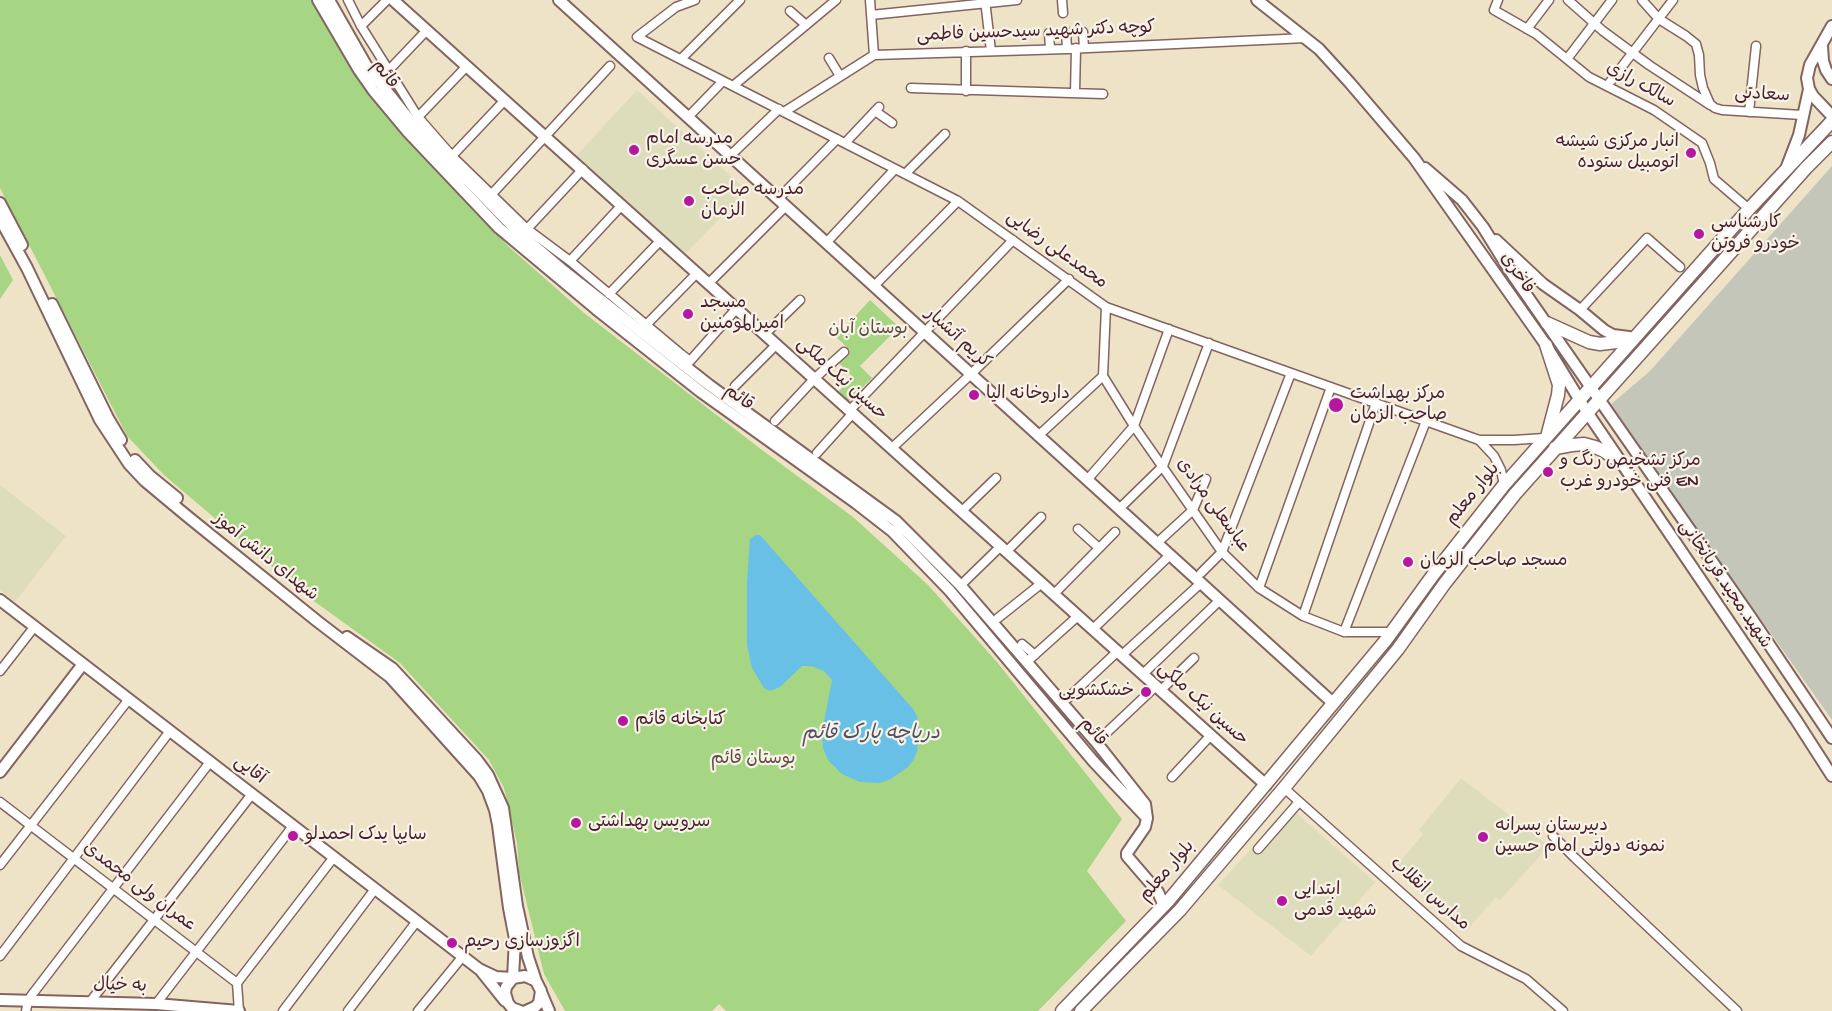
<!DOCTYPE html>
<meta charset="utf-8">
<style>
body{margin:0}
canvas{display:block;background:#eee3c6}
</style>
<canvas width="1832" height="1011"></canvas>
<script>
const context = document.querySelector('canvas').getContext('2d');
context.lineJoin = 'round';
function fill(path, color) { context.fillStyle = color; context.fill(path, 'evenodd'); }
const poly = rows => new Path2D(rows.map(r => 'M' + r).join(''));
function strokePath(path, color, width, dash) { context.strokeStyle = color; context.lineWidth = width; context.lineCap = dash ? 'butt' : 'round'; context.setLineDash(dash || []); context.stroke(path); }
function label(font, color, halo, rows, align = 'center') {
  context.font = font + ' "Gochi Hand","Playpen Sans Arabic",sans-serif'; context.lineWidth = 4.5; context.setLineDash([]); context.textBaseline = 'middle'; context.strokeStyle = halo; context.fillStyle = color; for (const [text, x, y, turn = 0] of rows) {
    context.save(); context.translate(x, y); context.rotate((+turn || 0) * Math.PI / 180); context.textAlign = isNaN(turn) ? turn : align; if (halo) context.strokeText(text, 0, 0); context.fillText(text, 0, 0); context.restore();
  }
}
fill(poly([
 [637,90,747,191,682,257,574,158],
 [0,485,66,536,15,602,0,590],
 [1461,778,1549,846,1500,900,1496,897,1466,931,1400,874,1398,864,1423,834,1419,830],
 [1295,812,1375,882,1311,956,1218,885,1252,848,1261,853]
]), '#deddbb');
fill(poly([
 [1832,166,1832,720,1610,405,1650,371]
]), '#c3c6b9');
fill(poly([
 [0,0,313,0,363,84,508,246,584,313,762,450,853,517,928,585,997,662,1122,819,1087,871,1126,921,1038,1011,726,1011,719,1004,712,1011,565,1011,544,974,519,872,517,843,504,788,489,760,400,663,304,594,164,475,127,436,0,188],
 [0,255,13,280,0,299],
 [870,300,899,327,860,366,872,378,846,404,835,395,853,377,839,363,850,350,836,337]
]), '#a6d583');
fill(poly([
 [756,535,760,535,913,709,917,716,920,733,917,751,914,759,908,767,891,779,880,783,860,782,842,774,828,760,823,748,822,732,832,680,824,671,811,666,802,666,780,687,770,691,764,688,752,668,747,645,747,582,750,539]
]), '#69c0e6');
const street = poly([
 [348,0,361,26,418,117,452,156,527,229,570,261,681,354,690,361,737,308],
 [695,0,676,7,637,37,958,201,1106,307,1479,440,1514,440,1544,438],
 [870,0,874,55],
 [985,0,991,51],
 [1062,0,1063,13],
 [1498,0,1494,10,1536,34,1589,77,1654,110,1702,143,1710,163,1714,179,1749,209],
 [1568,0,1603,31,1649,65,1710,105],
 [1642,0,1659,19,1686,36,1696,44,1699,55,1700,75,1703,88,1710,104,1715,108,1722,110,1802,115],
 [790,11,806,25],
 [871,15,1017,0],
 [361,26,387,0],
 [1527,29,1549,0],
 [1066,31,1067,49],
 [1083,32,1084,48],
 [1049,33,1050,49],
 [966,51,966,91],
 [829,58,840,76],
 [681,59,740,0],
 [1567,59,1612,0],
 [388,71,427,30],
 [733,86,836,0],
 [1607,86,1673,0],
 [911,88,1103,94],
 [1075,93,1076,48],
 [875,111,892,123],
 [784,112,874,55,1067,49,1306,38],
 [1749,112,1756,46],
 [691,114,723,81],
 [418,117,467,66],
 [845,143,879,107],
 [733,153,779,109],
 [452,156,505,100],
 [905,174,945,134],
 [491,195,610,66],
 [778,199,837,139],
 [527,229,583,169],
 [826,243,895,169],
 [570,261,622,205],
 [709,283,786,206],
 [874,286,958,201],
 [609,294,661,240],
 [1106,307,1103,376,1134,426,1222,552,1259,588,1303,616,1344,632,1392,632],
 [1580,310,1647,238,1680,267],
 [647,324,697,273],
 [765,334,800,300],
 [735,386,777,344],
 [850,410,1013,240],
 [775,421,815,378,844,352],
 [1038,436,1103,376],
 [1479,440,1494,456,1501,470,1504,485],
 [892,448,971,374,1069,279],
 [817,453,853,413],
 [1087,480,1134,426,1169,329],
 [1119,509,1163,466,1209,343],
 [962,511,996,478],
 [1078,529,1099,548],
 [1157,543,1193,510,1206,479],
 [1007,551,1041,517],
 [1201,573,1222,552,1291,373],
 [964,582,1001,546],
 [1259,588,1331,387],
 [1054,594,1115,532],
 [1303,616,1376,403],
 [998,618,1042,583],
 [1093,629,1170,555],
 [1344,632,1426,421],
 [1022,644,1035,655],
 [1122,655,1201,583],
 [1030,659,1078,616],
 [0,671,35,626],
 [1143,674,1220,600],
 [1161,690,1194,658],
 [1068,698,1118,651],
 [1102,737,1156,686],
 [1172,777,1211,735],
 [1284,788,1461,946,1526,979,1563,1011],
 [0,802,237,983,239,1011],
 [1553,836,1575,858,1737,1011],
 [1258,849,1299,802],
 [0,865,129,699],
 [0,956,170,731],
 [237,983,334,857],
 [90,1002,252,794],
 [156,1004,293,826],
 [26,1011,28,1001,31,996,210,762],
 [283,1011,375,889],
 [348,1011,417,921],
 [418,1011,463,956]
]);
const secondary = poly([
 [318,0,359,70,373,90,408,132,499,228,596,309,701,392,856,503,892,531,950,591,1094,762,1147,818],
 [329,0,366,65,413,124,517,231,564,271,709,385,896,521,960,585,1096,742,1145,804,1147,818,1145,827,1127,853,1127,856,1158,892,1164,906],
 [393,0,1266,785],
 [559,0,1333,703],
 [1257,0,1319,49,1350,83,1414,158,1546,345,1587,412,1796,720,1832,776],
 [1832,26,1810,65,1807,78,1809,89,1813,96,1832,116],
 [1822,46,1823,61,1826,70,1832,79],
 [1425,168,1462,200,1483,227,1514,277,1750,616,1832,738],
 [1786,169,1799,135,1809,89],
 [0,203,22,245],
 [0,219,27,268,100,420,129,464,145,481,187,516,317,621,390,677,479,776,488,791,495,810,498,825,509,908,515,939,513,978,496,977,479,969,0,600],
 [1496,240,1543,284,1580,310,1604,330,1613,335,1629,337],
 [52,304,108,418,121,440],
 [135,460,150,476,177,498],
 [347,637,392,668,477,760,488,775,503,808,517,906,528,957,536,981],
 [0,772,83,664],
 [481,971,505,1001],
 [541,992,549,1011],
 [0,1000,156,1004,239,1011],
 [520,1011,512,1008,508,1003,505,993,506,987,513,978,525,976,536,981,541,991,539,1003,535,1007,526,1011]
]);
const primary = poly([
 [1547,323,1589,342,1600,344,1633,340],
 [1546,345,1559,385,1558,395,1548,433],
 [1555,448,1572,445,1584,444,1595,447,1604,451,1623,464],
 [1062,1011,1169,900,1386,640,1433,575,1504,485,1749,209,1832,121],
 [1081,1011,1180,910,1284,788,1398,649,1445,583,1515,494,1806,168,1832,142]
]);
strokePath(street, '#836461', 11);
strokePath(secondary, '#836461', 14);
strokePath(primary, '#836461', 15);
strokePath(street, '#fff', 8);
strokePath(secondary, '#fff', 10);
strokePath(primary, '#fff', 12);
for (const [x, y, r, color] of [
 [634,150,6,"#b5179e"],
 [1691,153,6,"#b5179e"],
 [689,201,6,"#b5179e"],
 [1699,234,6,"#b5179e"],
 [688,314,6,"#b5179e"],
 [974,395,6,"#b5179e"],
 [1336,405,8,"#b5179e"],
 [1548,472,6,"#b5179e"],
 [1408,562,6,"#b5179e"],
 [1146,692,6,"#b5179e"],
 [623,721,6,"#b5179e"],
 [576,823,6,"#b5179e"],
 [293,836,6,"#b5179e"],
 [1483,837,6,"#b5179e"],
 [1282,901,6,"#b5179e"],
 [452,943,6,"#b5179e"]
]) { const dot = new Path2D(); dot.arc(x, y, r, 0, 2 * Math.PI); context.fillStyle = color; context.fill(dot); strokePath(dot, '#f7f3e8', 2); }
label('18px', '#4a1f2b', '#f7f3e8', [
 ["کوچه دکتر شهید سیدحسین فاطمی",1036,33,-2],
 ["قائم",384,75,53],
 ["سالک رازی",1640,86,29],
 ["سعادتی",1762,96,3],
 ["محمدعلی رضایی",1056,251,36],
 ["فاخری",1516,274,55],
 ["کریم آتشبار",957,339,42],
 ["حسین نیک ملکی",841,380,42],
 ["قائم",738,399,36],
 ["بلوار معلم",1474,495,-51],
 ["عباسعلی مرادی",1212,506,54],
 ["شهدای دانش آموز",265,558,39],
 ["شهید مجید قربانخانی",1724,585,56],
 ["حسین نیک ملکی",1202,705,42],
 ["قائم",1092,733,50],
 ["آقایی",249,771,38],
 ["بلوار معلم",1168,872,-49],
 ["عمران ولی محمدی",139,888,37],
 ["مدارس انقلاب",1429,895,42],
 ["به خیال",120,987,2]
]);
label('18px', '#4a1f2b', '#f7f3e8', [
 ["مدرسه امام",646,140],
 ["حسن عسگری",646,161],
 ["انبار مرکزی شیشه",1679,143,"right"],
 ["اتومبیل ستوده",1679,164,"right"],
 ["مدرسه صاحب",701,191],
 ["الزمان",701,212],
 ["کارشناسی",1711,224],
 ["خودرو فروتن",1711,245],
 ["مسجد",700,304],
 ["امیرالمومنین",700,325],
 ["داروخانه الیا",986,395],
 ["مرکز بهداشت",1350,395],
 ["صاحب الزمان",1350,416],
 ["مرکز تشخیص رنگ و",1560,462],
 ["فنی خودرو غرب EN",1560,483],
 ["مسجد صاحب الزمان",1420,562],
 ["خشکشویی",1134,692,"right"],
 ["کتابخانه قائم",635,721],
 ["سرویس بهداشتی",588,823],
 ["دبیرستان پسرانه",1495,827],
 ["نمونه دولتی امام حسین",1495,848],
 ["سایپا یدک احمدلو",305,836],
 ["ابتدایی",1294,891],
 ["شهید قدمی",1294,912],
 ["اگزوزسازی رحیم",464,943]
], 'left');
label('18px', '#614c41', '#f7f3e8', [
 ["بوستان آبان",868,330],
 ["بوستان قائم",753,760]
]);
label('italic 20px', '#534f63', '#f7f3e8', [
 ["دریاچه پارک قائم",871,735]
]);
</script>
